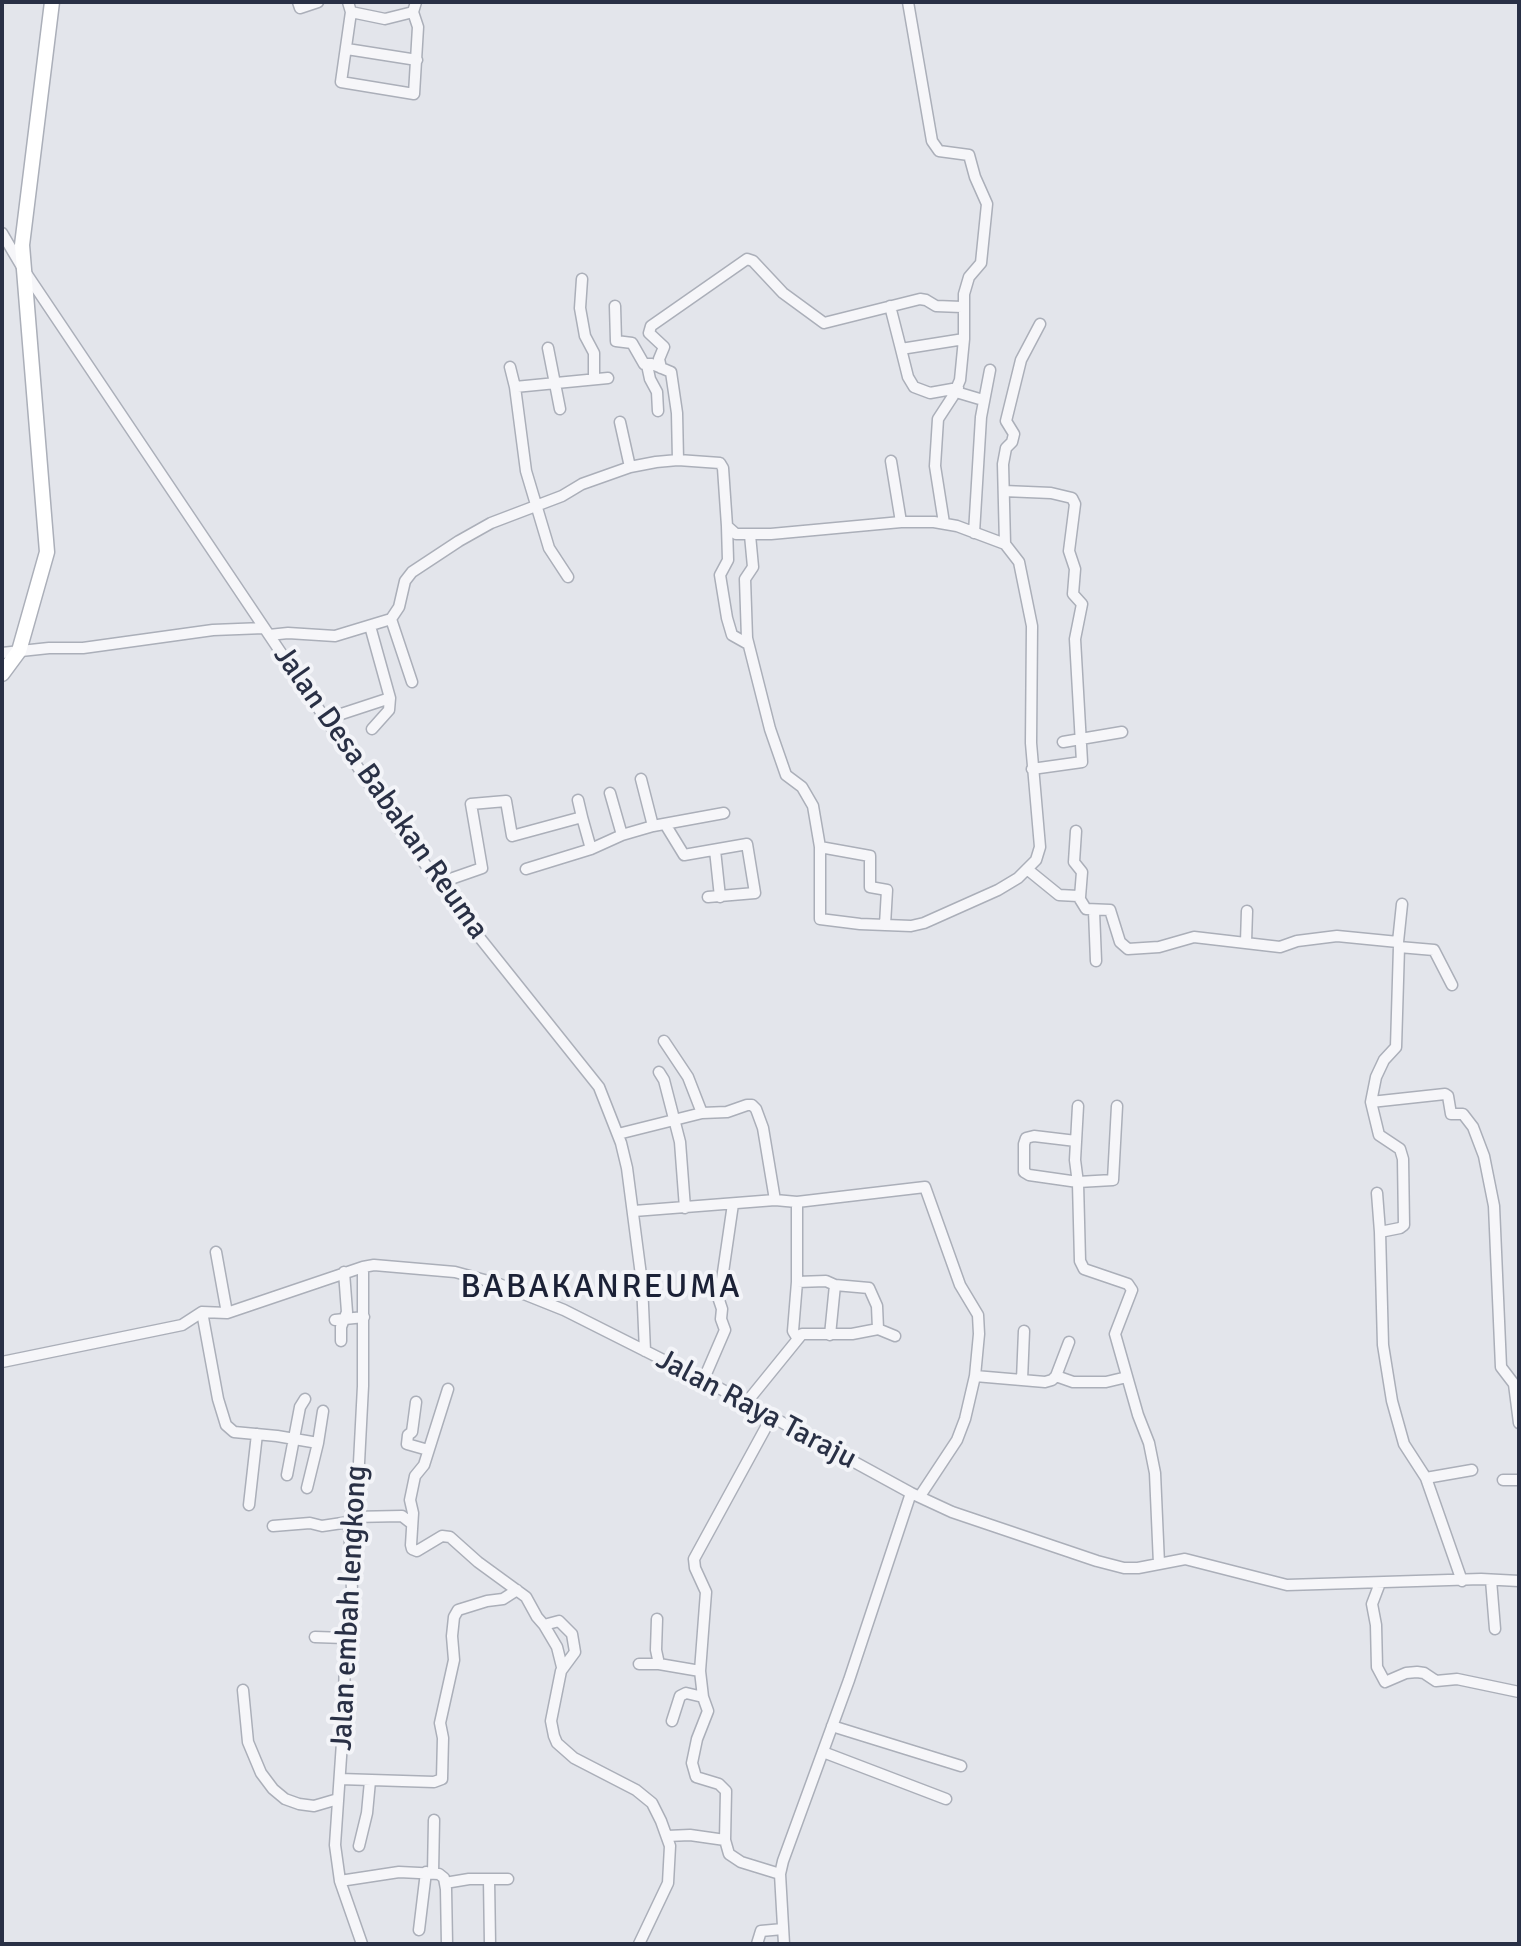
<!DOCTYPE html>
<style>
body{margin:0}
#map{position:relative;width:1521px;height:1946px;overflow:hidden;background:#e3e5eb;font-family:Signika,sans-serif}
canvas{display:block}
.frame{position:absolute;inset:0;border:4px solid #293045;pointer-events:none}
</style>
<div id="map">
<canvas width="1521" height="1946"></canvas>
<div class="frame"></div>
</div>
<script>
const context = document.querySelector('canvas').getContext('2d');
context.lineJoin = 'round';
const poly = rows => new Path2D(rows.map(r => 'M' + r).join(''));
function strokePath(path, color, width, dash) { context.strokeStyle = color; context.lineWidth = width; context.lineCap = dash ? 'butt' : 'round'; context.setLineDash(dash || []); context.stroke(path); }
function label(font, color, halo, rows, align = 'center') {
  context.font = font + ' Signika,sans-serif'; context.lineWidth = 8; context.setLineDash([]); context.textBaseline = 'middle'; context.strokeStyle = halo; context.fillStyle = color; for (const [text, x, y, turn = 0] of rows) {
    context.save(); context.translate(x, y); context.rotate((+turn || 0) * Math.PI / 180); context.textAlign = isNaN(turn) ? turn : align; if (halo) context.strokeText(text, 0, 0); context.fillText(text, 0, 0); context.restore();
  }
}
const street = poly([
 [298,2,300,8,318,2],
 [348,2,351,12,385,19,413,12],
 [908,2,932,141,939,151,969,155,975,177,987,204,981,263,969,277,964,294,964,339,960,380,953,396,938,419,935,466,944,523],
 [351,12,341,82,414,94,418,27,413,12,416,2],
 [347,49,417,60],
 [2,233,22,267,398,827,468,923,599,1087,621,1143,627,1168,642,1283,645,1351],
 [582,279,580,308,585,336,594,353,594,379],
 [615,306,616,341,632,343,644,364,652,364,671,372,677,413,678,460],
 [890,306,901,349],
 [548,348,560,409],
 [647,365,650,379,657,392,658,411],
 [510,367,515,387],
 [661,368,659,359,664,347,649,333,651,326,747,259,753,261,783,293,824,323,920,299,926,300,936,306,962,307],
 [958,388,930,393,914,387,908,377,901,349,964,339],
 [956,392,983,400],
 [620,422,630,467],
 [891,461,901,522],
 [1004,491,1051,493,1072,498,1075,504,1069,551,1075,569,1073,594,1082,604,1075,639,1082,762,1032,769],
 [727,526,728,560,720,575,727,618,732,635,748,644],
 [974,533,981,417,990,370],
 [750,535,753,567,745,579,747,638,770,729,786,775,802,787,813,806,820,847,870,856,870,887,887,890,885,925],
 [1005,544,1003,464,1006,448,1012,442,1014,434,1006,421,1021,360,1040,324],
 [568,577,549,548,526,471,515,387,608,378],
 [391,619,412,682],
 [370,626,390,698,389,710,372,729],
 [269,635,288,633,335,636,391,619,399,607,405,581,412,572,459,541,491,523,562,496,582,484,630,467,656,462,678,460,720,463,723,468,727,526,736,534,771,534,901,522,934,522,957,526,1005,544,1019,562,1032,626,1031,743,1040,847,1036,860,1018,878,998,890,924,923,911,926,860,924,820,919,820,847],
 [2,653,49,648,83,648,213,630,264,628],
 [326,719,390,698],
 [1063,742,1122,732],
 [641,779,653,826],
 [610,793,622,835],
 [578,800,582,817],
 [665,824,684,855,747,844,755,893,708,897],
 [1076,831,1074,862,1082,872,1080,897],
 [715,850,720,897],
 [526,869,591,849],
 [1027,869,1059,895,1078,896,1086,909,1110,910,1120,942,1128,949,1159,947,1194,937,1280,947,1297,941,1337,936,1398,942,1399,947],
 [439,883,482,868,471,804,506,801,512,836,582,817,591,849,622,835,653,826,724,813],
 [1094,911,1096,961],
 [1246,942,1247,911],
 [1398,942,1402,904],
 [1452,985,1434,950,1399,947,1396,1047,1384,1060,1376,1077,1371,1102,1379,1135,1400,1149,1403,1159,1404,1225,1400,1228,1380,1232,1383,1345,1392,1401,1404,1444,1426,1478,1462,1581],
 [659,1072,664,1080,680,1142,685,1208],
 [1371,1102,1445,1094,1448,1096,1451,1114,1463,1114,1473,1127,1484,1156,1494,1206,1501,1367,1514,1384,1519,1423],
 [1078,1106,1075,1160,1078,1183,1080,1261,1084,1269,1128,1284,1132,1290,1115,1334,1138,1415,1149,1443,1155,1473,1159,1564],
 [702,1113,727,1112,747,1105,752,1105,756,1109,763,1128,775,1200],
 [618,1134,702,1113,688,1077,664,1041],
 [1076,1141,1034,1136,1026,1138,1024,1144,1024,1172,1029,1175,1078,1182,1113,1180,1117,1106],
 [1377,1193,1380,1232],
 [797,1202,797,1282,793,1331,798,1339],
 [634,1211,775,1200,797,1202,925,1187,960,1285,978,1315,979,1334,975,1376,965,1419,957,1440,920,1496],
 [216,1252,227,1313],
 [797,1282,826,1281,835,1285,869,1288,877,1306,878,1329],
 [202,1312,218,1399,226,1425,234,1432,277,1436,318,1443,307,1488],
 [335,1320,364,1317],
 [830,1335,835,1285],
 [341,1341,341,1327,347,1312,344,1272],
 [2,1362,182,1325,202,1312,227,1313,363,1267,374,1265,455,1272,499,1284,564,1310,719,1388,911,1493,952,1512,1097,1561,1124,1568,1138,1568,1185,1559,1287,1585,1481,1579,1519,1581],
 [975,1376,1045,1382,1052,1380,1056,1376,1069,1342],
 [1056,1376,1073,1382,1106,1382,1127,1377],
 [1022,1380,1024,1331],
 [703,1381,725,1330,721,1319,722,1309,719,1300,733,1204],
 [448,1389,424,1465,415,1476,410,1500,413,1513,411,1545,412,1549,417,1551,442,1536,450,1537,478,1562,526,1597,537,1617,544,1625,559,1621,572,1634,575,1652,561,1671,551,1721,554,1736,557,1743,574,1758,636,1790,652,1803,661,1821,670,1846,668,1883,639,1944],
 [416,1402,412,1432,408,1435,407,1444,428,1450],
 [746,1403,802,1334,852,1334,878,1329,895,1336],
 [771,1418,694,1559,695,1568,706,1592,700,1671,703,1697,708,1711,697,1739,692,1763,696,1777,719,1784,726,1791,725,1840,729,1854,741,1862,780,1874],
 [318,1443,323,1411],
 [287,1475,300,1407,305,1399],
 [1426,1478,1472,1470],
 [1503,1480,1519,1480],
 [249,1505,257,1434],
 [352,1517,402,1516,411,1523],
 [273,1526,310,1523,322,1526,349,1522],
 [1491,1580,1495,1629],
 [1380,1583,1372,1604,1376,1625,1377,1667,1385,1682,1406,1673,1417,1672,1424,1673,1436,1681,1457,1679,1519,1692],
 [657,1619,656,1650,659,1664],
 [544,1625,557,1647,562,1667],
 [315,1637,345,1638],
 [639,1664,659,1664,700,1671],
 [243,1690,248,1742,261,1773,273,1789,285,1799,299,1804,314,1806,338,1799],
 [672,1721,680,1696,686,1693,703,1697],
 [832,1726,961,1766],
 [823,1752,946,1799],
 [340,1779,434,1782,442,1779,443,1738,440,1723,454,1660,452,1636,454,1617,458,1610,487,1601,503,1599,517,1590],
 [667,1836,690,1835,725,1840],
 [359,1846,367,1813,370,1781],
 [433,1873,434,1820],
 [489,1879,490,1944],
 [340,1881,399,1872,439,1874,444,1878,446,1889,447,1944],
 [445,1883,469,1879,508,1879],
 [419,1930,426,1872],
 [362,1944,340,1881,335,1845,344,1713,345,1638,352,1590,349,1522,358,1482,363,1386,363,1267],
 [757,1944,761,1931,783,1929],
 [784,1944,780,1874,783,1861,849,1680,911,1493]
]);
const secondary = poly([
 [2,674,19,651,47,552,22,245,52,2]
]);
strokePath(street, '#abafb9', 13);
strokePath(secondary, '#abafb9', 17);
strokePath(street, '#f6f6f9', 10);
strokePath(secondary, '#fff', 14);
label('30px', '#293045', '#f3f4f8', [
 ["Jalan Desa Babakan Reuma",380,793,55],
 ["Jalan Raya Taraju",756,1410,28],
 ["Jalan embah lengkong",350,1608,-87]
]);
context.letterSpacing = '2px';
label('34px', '#1b2136', '#f3f4f8', [
 ["BABAKANREUMA",601,1288]
]);
context.letterSpacing = '0px';
</script>
